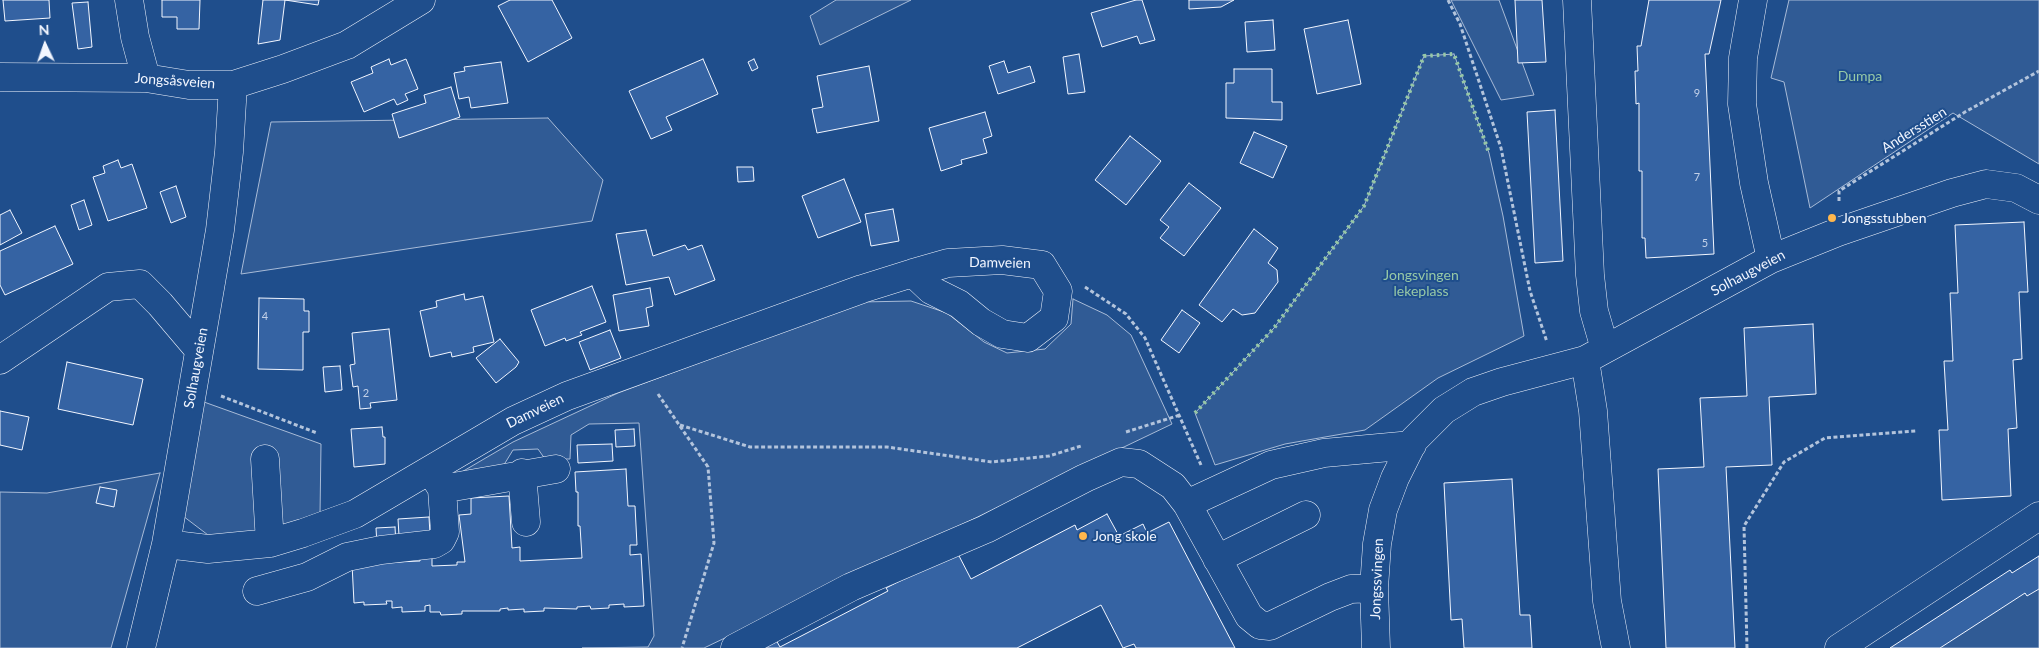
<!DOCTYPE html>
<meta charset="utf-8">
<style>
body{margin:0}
#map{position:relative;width:2039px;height:648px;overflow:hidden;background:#1f4e8c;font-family:Lato,sans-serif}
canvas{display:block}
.north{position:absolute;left:20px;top:20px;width:50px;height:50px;-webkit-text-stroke:4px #1f4e8c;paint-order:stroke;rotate:357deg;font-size:14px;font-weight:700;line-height:20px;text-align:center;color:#f2f6ff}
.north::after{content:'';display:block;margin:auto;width:18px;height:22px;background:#f2f6ff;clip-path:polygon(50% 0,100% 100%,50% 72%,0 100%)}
</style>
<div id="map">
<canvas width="2039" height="648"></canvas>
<div class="north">N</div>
</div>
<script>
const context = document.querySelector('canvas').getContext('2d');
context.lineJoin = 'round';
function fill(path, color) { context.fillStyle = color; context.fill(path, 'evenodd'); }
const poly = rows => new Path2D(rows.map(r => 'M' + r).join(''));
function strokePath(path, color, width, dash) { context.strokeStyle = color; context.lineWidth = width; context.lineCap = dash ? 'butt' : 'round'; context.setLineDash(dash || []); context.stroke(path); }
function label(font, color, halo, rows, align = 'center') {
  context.font = font + ' Lato,sans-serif'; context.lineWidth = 4; context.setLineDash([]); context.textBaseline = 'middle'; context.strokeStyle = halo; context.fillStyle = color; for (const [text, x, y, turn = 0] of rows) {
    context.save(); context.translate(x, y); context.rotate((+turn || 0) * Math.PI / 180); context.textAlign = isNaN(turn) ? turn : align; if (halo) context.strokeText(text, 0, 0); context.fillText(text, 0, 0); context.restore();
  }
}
const green = poly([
 [836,0,911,0,820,45,810,16,836,0],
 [1451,0,1499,0,1534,95,1501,100,1451,0],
 [1789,0,2039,0,2039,164,1953,113,1810,208,1784,82,1771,78,1789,0],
 [1454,54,1489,153,1503,216,1524,336,1438,378,1365,430,1285,444,1215,465,1195,413,1274,328,1364,206,1424,56,1454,54],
 [548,118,603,180,592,221,241,274,271,122,548,118],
 [1073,299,1107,315,1131,335,1172,424,704,648,582,648,648,647,654,636,639,423,589,424,571,435,570,459,545,459,538,449,513,450,502,468,460,473,513,442,618,393,861,302,911,301,947,313,984,342,1007,353,1045,349,1071,324,1073,299],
 [204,402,321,444,320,515,254,534,208,535,183,516,204,402],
 [160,473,111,648,0,648,0,492,47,493,160,473],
 [2039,558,2039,648,1895,648,2039,558]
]);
fill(green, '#305b95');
strokePath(green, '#a8bbd7', 1);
const building = poly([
 [3,0,49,0,50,18,5,21,3,0],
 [162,0,200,0,199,29,177,29,177,17,162,17,162,0],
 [263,0,285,0,280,40,258,44,263,0],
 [285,0,319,0,318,5,285,0],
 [510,0,552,0,572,38,528,62,498,6,510,0],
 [1136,0,1142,0,1155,40,1140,44,1137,36,1102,47,1091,13,1136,0],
 [1189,0,1234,0,1221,7,1189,9,1189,0],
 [1515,0,1542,0,1546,62,1518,63,1515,0],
 [1649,0,1721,0,1709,54,1705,54,1714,254,1646,258,1645,238,1642,238,1642,171,1639,171,1639,103,1636,104,1635,71,1638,71,1637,46,1641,46,1649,0],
 [88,2,92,47,78,49,72,3,88,2],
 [1273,20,1275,50,1247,52,1245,22,1273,20],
 [1348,20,1361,84,1317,94,1304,29,1348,20],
 [1079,54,1085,92,1068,94,1063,57,1079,54],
 [389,59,391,65,406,59,418,89,405,94,408,100,397,105,394,99,364,112,351,82,373,73,371,67,389,59],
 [703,59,718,94,666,117,672,130,651,139,629,91,703,59],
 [754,59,758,68,752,71,748,62,754,59],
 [1004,61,1008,73,1030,66,1035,82,998,94,989,66,1004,61],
 [501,62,508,103,471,108,469,97,459,99,454,73,465,71,464,67,501,62],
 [869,66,879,121,817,133,812,109,823,107,817,76,869,66],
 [1234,69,1272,69,1272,102,1282,102,1282,120,1226,118,1226,83,1234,83,1234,69],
 [451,87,460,117,399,138,392,114,426,103,424,95,451,87],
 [1555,110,1563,261,1535,263,1527,112,1555,110],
 [985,112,992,136,983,139,987,153,961,160,962,164,941,171,929,128,985,112],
 [1254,132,1287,146,1273,178,1240,163,1254,132],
 [1130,136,1161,161,1126,205,1095,180,1130,136],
 [118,160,121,168,132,164,147,208,108,221,93,177,105,173,103,166,118,160],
 [737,167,753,167,754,181,738,182,737,167],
 [844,179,861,222,818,238,802,196,844,179],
 [1189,183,1221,208,1184,256,1160,238,1169,227,1160,220,1189,183],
 [176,186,186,217,171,223,160,192,176,186],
 [84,200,92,225,79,230,71,205,84,200],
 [893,209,899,241,871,246,865,214,893,209],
 [10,210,22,233,0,245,0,215,10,210],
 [2024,222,2028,292,2019,292,2022,359,2013,360,2017,428,2008,429,2011,496,1942,500,1939,430,1948,430,1944,361,1953,361,1950,293,1958,293,1955,225,2024,222],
 [55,226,73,264,5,295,0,285,0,251,55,226],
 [1254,229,1278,248,1268,263,1277,270,1278,282,1255,313,1242,315,1233,309,1222,322,1199,305,1254,229],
 [646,230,653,256,685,245,688,250,702,245,715,280,675,295,669,277,626,285,616,234,646,230],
 [592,286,606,322,580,332,582,335,566,341,565,338,545,346,531,310,592,286],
 [650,288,653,306,646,308,649,326,619,331,613,295,650,288],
 [464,294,465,300,483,296,494,342,473,347,474,352,452,357,451,352,430,357,420,311,437,307,436,301,464,294],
 [259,298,304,299,304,311,309,311,309,332,303,332,303,370,258,369,259,298],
 [1182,310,1200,323,1179,353,1161,340,1182,310],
 [1813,324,1816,394,1769,397,1772,465,1726,467,1735,648,1666,648,1658,469,1704,467,1700,398,1747,396,1744,328,1813,324],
 [389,329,397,400,370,403,371,408,360,409,358,386,353,387,350,365,355,364,352,333,389,329],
 [610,330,621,358,590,370,579,342,610,330],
 [500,339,519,362,516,367,496,383,476,358,500,339],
 [67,362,143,379,133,425,58,409,67,362],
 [340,366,342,390,325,392,323,367,340,366],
 [0,411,29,417,22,450,0,445,0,411],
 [382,427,383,437,385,437,385,464,354,467,351,429,382,427],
 [634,429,635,446,616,447,615,430,634,429],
 [612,444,613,461,578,463,577,445,612,444],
 [626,469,628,506,635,506,637,545,630,545,630,555,641,554,644,606,624,607,624,604,609,605,609,608,591,609,590,606,577,607,577,609,544,608,544,611,524,612,524,609,508,610,508,608,500,609,500,611,462,611,462,614,441,615,440,612,430,612,430,605,425,606,425,611,402,612,402,607,392,608,392,601,386,601,387,604,364,605,364,602,354,603,352,564,420,561,420,558,432,557,432,566,457,565,457,562,465,562,459,515,471,514,471,498,509,496,512,548,520,547,520,561,582,558,580,526,578,526,578,492,576,492,575,472,626,469],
 [1512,479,1520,615,1530,615,1532,648,1464,648,1462,619,1451,620,1444,483,1512,479],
 [100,487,117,490,114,507,96,503,100,487],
 [1107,514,1119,536,1143,524,1147,533,1169,522,1235,648,1136,648,1134,644,1123,648,1101,605,1017,648,760,648,776,640,780,647,888,591,886,588,957,552,971,579,1075,525,1077,530,1107,514],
 [429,517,430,534,399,536,398,519,429,517],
 [395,527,396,544,377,545,376,528,395,527],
 [2039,556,2039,589,2027,596,2025,593,1940,648,1890,648,2010,570,2012,573,2039,556]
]);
fill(building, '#3563a3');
strokePath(building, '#f2f6ff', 1);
const minor = poly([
 [129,0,135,37,146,78],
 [1577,0,1590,275,1594,311,1605,349],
 [1753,0,1743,58,1742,104,1754,183,1771,259],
 [0,77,146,78,189,85,233,85,283,69,347,45,421,0],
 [0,360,108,287,140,284,160,304,199,350],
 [1585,360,1593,411,1607,601,1616,648],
 [265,459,270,543],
 [522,473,526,522],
 [442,489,556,469],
 [1187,504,1271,465,1324,453,1412,445],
 [166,544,208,549,270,543,303,533,355,514,513,421,567,396,862,289,913,273,948,263,1002,260,1042,265,1058,291,1054,318,1028,338,1002,334,981,322,959,304,931,290,913,273],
 [1217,559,1306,515],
 [257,591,307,577,347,557,381,550,434,544,441,540,445,532,442,489,430,470],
 [141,648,166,544,220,230,229,152,233,85],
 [735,648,851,587,986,529,1085,478,1121,462,1139,464,1173,486,1187,504,1249,616,1260,625,1270,626,1330,597,1351,589,1374,588],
 [1376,648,1374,588,1377,544,1383,510,1395,478,1414,440,1444,410,1473,392,1502,382,1585,360,1771,259,1838,232,1952,193,1986,184,2016,188,2039,200],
 [1839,648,2039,516]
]);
strokePath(minor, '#f2f6ff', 29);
strokePath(poly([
 [1448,0,1460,24,1501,148,1530,291,1547,342],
 [1839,201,1839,191,1965,112,2039,71],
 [1085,287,1126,314,1145,338,1201,465],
 [658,394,708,467,714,543,682,648],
 [221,396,317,433],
 [680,425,750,447,887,447,992,462,1049,456,1081,446],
 [1126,432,1180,415],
 [1747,648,1744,526,1784,462,1825,438,1916,431]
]), '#b3c4dc', 3, [4, 2.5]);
strokePath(minor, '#1f4e8c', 28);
strokePath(poly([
 [1195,413,1274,328,1364,206,1424,56,1454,54,1489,153]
]), '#97c8a6', 4, [2.5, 4]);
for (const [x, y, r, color] of [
 [1832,218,5,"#ffb74d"],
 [1083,536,5,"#ffb74d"]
]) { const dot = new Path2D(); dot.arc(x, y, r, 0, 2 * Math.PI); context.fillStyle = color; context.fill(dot); strokePath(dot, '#1f4e8c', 2); }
label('11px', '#c3d1e8', null, [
 ["9",1697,93],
 ["7",1697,177],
 ["5",1705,243],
 ["4",265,316],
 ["2",366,393]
]);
label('14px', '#97c8a6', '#1f4e8c', [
 ["Dumpa",1860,76],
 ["Jongsvingen",1421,275],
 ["lekeplass",1421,291]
]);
label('14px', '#f2f6ff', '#1f4e8c', [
 ["Jongsåsveien",175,81,4],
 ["Andersstien",1914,130,-32],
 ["Damveien",1000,263,1],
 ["Solhaugveien",1748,273,-28],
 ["Solhaugveien",196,368,-80],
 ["Damveien",535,411,-26],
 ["Jongssvingen",1377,579,-88]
]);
label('14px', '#f2f6ff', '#1f4e8c', [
 ["Jongsstubben",1842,218],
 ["Jong skole",1093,536]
], 'left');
</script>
